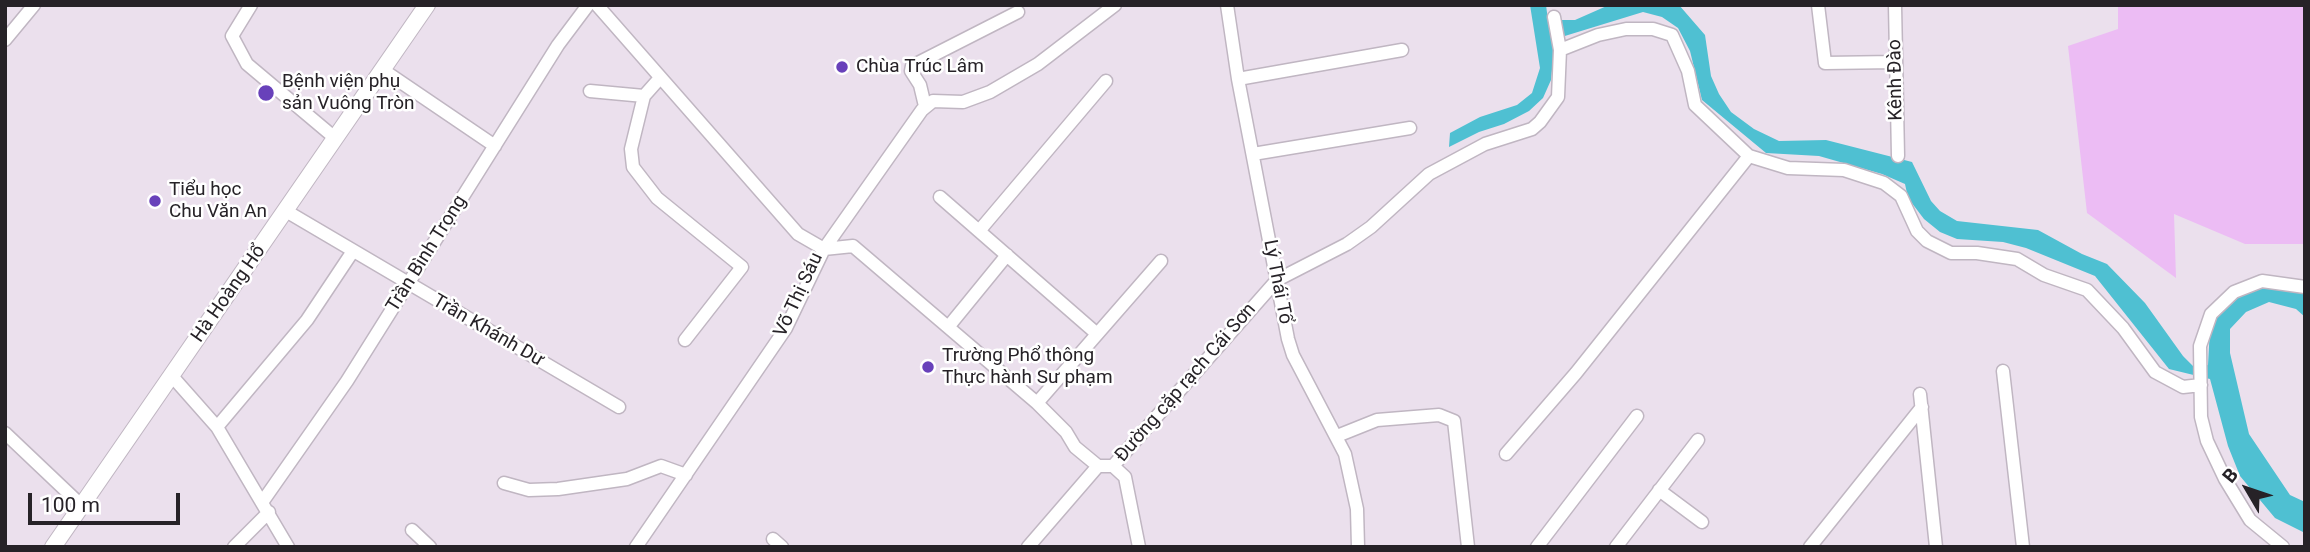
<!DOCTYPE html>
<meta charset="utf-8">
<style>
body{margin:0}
#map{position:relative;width:2310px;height:552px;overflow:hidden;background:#ebe0ed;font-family:Roboto,sans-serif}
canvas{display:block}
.frame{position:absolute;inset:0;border:7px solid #262227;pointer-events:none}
.north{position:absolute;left:2212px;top:454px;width:70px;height:70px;-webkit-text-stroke:5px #fff;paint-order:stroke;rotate:309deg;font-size:19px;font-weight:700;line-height:28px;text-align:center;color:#262227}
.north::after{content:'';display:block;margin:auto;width:24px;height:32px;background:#262227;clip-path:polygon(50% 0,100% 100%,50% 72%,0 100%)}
.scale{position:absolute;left:28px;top:493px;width:152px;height:32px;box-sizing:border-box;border:4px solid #262227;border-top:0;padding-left:9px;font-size:21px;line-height:24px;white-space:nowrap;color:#262227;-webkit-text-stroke:5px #fff;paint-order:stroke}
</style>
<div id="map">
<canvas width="2310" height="552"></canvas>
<div class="frame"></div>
<div class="north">B</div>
<div class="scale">100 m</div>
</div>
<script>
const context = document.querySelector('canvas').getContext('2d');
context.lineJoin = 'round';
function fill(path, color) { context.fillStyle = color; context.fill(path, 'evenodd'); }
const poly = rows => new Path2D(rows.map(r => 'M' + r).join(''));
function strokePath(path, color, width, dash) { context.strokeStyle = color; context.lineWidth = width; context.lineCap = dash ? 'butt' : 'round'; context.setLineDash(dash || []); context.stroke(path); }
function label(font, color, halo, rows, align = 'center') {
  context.font = font + ' Roboto,sans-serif'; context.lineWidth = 5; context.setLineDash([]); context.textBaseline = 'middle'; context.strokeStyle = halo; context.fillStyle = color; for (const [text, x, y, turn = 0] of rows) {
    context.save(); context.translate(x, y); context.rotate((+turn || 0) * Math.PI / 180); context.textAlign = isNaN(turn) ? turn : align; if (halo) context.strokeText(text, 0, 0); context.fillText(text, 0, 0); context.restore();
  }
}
fill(poly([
 [2118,5,2305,5,2305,244,2245,244,2174,214,2176,278,2087,213,2068,46,2118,29]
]), '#ecbcf4');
fill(poly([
 [1530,5,1546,5,1548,20,1575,20,1609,5,1679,5,1705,35,1711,76,1719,94,1731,112,1754,129,1779,141,1826,140,1912,162,1931,201,1940,211,1957,221,2038,230,2082,254,2107,264,2145,303,2183,356,2194,367,2208,365,2210,328,2226,303,2263,284,2305,293,2305,317,2296,309,2269,302,2246,312,2230,329,2230,353,2249,434,2290,495,2305,502,2305,533,2275,518,2240,476,2228,446,2210,379,2169,369,2095,276,2026,248,2003,242,1957,239,1940,232,1924,219,1908,198,1905,184,1882,174,1819,156,1766,153,1702,100,1690,51,1678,28,1662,17,1643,12,1555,39,1551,80,1543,98,1529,111,1504,124,1479,132,1449,147,1450,133,1480,117,1517,105,1532,93,1540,68]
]), '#4fc0d2');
const minor = poly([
 [251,5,232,36,247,64,335,138],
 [597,5,798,234,824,249],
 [1227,5,1238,79,1288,339,1293,355,1345,454,1357,509,1358,547],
 [1818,5,1825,63,1895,62],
 [1895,5,1898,156],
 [1554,17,1560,50,1598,35,1626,29,1653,29,1672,35,1688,71,1695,105,1749,156,1788,168,1844,170,1884,183,1901,196,1917,231,1927,241,1951,253,1977,253,2017,259,2044,275,2087,290,2123,328,2155,372,2183,387,2201,385],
 [5,40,34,5],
 [383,70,495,146],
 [660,78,644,96,631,149,633,167,657,198,742,267,685,340],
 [1238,79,1402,50],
 [590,91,644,96],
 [925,106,920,85,911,71,912,66,1018,12],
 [1253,154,1410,128],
 [940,197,1096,333],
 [286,211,619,407],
 [979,231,1106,81],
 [824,249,853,246,1037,403,1066,432,1075,447,1098,466,1113,466,1277,280,1347,244,1371,227,1429,174,1485,144,1532,129,1540,122,1558,97,1560,50],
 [949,326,1007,255],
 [2003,371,2023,547],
 [171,375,217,427,288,547],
 [1920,394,1936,547],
 [1037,403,1161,261],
 [217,427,307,320,353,251],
 [5,433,82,506],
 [1337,436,1377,420,1439,415,1454,421,1468,547],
 [1506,454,1576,373,1749,156],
 [1113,466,1125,477,1139,547],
 [504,483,529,490,558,489,627,479,661,466,686,475],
 [1659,490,1702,522],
 [263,501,347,381,558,45,588,5],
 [412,530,430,547],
 [773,539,782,547],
 [234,547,269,512],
 [636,547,786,328,824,249,922,110,933,101,963,102,990,92,1038,64,1115,5],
 [1028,547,1098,466],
 [1537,547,1637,416],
 [1616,547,1698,440],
 [1810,547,1922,407],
 [2283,547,2250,520,2225,479,2207,441,2201,417,2200,346,2211,314,2234,292,2262,281,2305,287]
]);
const major = poly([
 [53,547,427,5]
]);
strokePath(minor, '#c0b6c2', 15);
strokePath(major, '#c0b6c2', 18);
strokePath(minor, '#fff', 12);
strokePath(major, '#fff', 16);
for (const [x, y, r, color] of [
 [842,67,7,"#6841ba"],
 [266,93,9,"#6841ba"],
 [155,201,7,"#6841ba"],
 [928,367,7,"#6841ba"]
]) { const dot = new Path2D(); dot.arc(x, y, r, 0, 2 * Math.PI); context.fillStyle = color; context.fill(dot); strokePath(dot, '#fff', 2.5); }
label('19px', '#262227', '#fff', [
 ["Chùa Trúc Lâm",856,67],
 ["Bệnh viện phụ",282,82],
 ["sản Vuông Tròn",282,104],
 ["Tiểu học",169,190],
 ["Chu Văn An",169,212],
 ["Trường Phổ thông",942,356],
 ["Thực hành Sư phạm",942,378]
], 'left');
label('19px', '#262227', '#fff', [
 ["Kênh Đào",1896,80,-91],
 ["Trần Bình Trọng",427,254,-58],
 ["Lý Thái Tổ",1277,282,79],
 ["Hà Hoàng Hổ",229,294,-55],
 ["Võ Thị Sáu",799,295,-65],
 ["Trần Khánh Dư",488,331,30],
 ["Đường cặp rạch Cái Sơn",1186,383,-49]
]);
</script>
